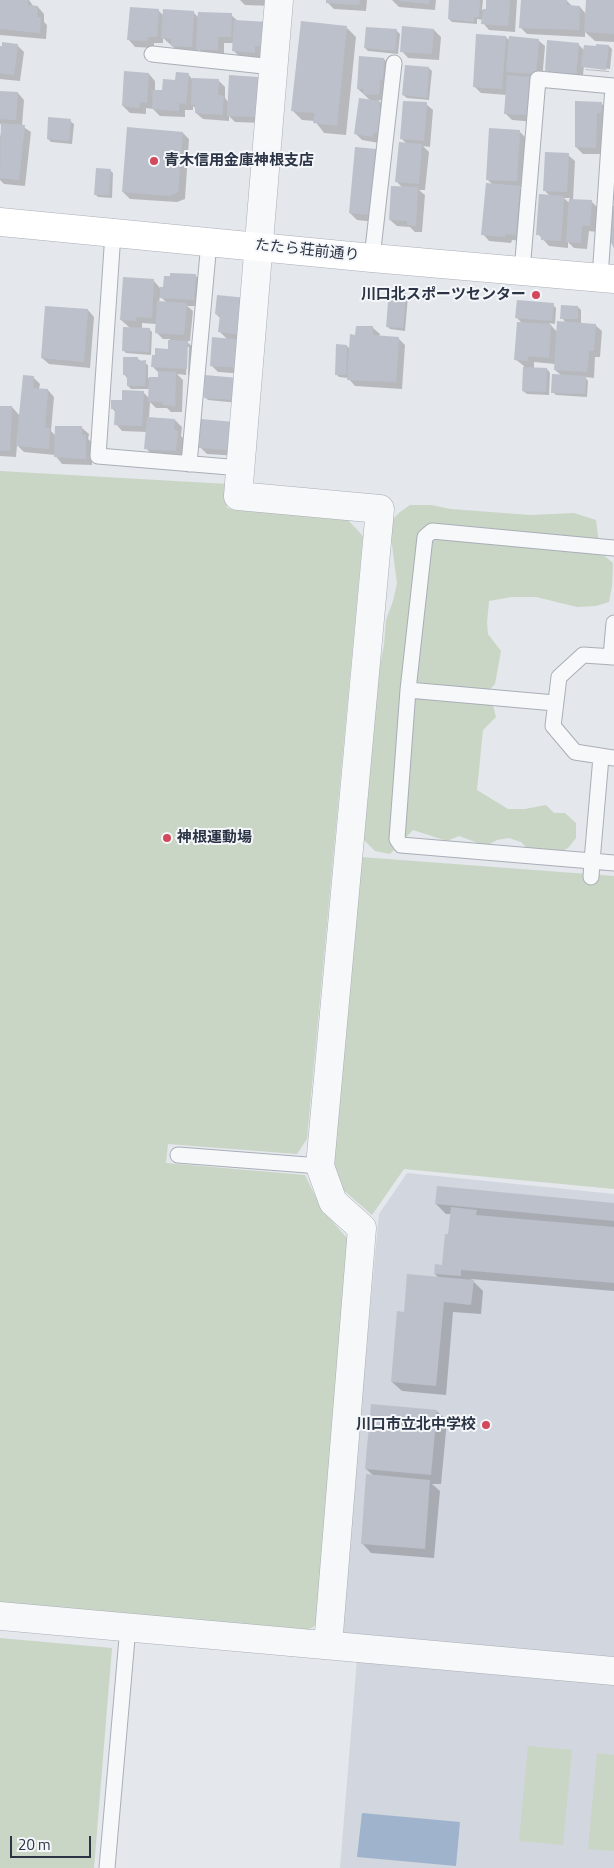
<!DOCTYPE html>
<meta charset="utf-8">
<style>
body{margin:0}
#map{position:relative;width:614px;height:1868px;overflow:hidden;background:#e4e7ec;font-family:"Titillium Web",sans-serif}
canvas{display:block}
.scale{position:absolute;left:10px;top:1836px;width:81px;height:22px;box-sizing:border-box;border:2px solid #2b3445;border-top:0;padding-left:6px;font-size:15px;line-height:18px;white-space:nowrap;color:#2b3445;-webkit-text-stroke:4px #f4f6f9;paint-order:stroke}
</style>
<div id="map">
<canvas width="614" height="1868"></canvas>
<div class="scale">20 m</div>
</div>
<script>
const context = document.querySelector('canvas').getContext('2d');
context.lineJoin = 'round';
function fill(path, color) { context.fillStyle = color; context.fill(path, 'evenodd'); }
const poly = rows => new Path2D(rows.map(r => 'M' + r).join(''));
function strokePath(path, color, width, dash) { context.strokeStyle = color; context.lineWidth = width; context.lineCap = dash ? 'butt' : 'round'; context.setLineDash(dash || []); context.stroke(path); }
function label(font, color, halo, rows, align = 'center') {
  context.font = font + ' "Titillium Web","Noto Sans JP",sans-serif'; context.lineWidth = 4; context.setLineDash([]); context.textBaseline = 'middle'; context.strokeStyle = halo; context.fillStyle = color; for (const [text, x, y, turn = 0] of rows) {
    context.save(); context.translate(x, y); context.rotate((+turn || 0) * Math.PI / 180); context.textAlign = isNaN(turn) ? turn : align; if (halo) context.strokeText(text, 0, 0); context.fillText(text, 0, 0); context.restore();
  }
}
fill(poly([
 [407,1173,614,1194,614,1661,339,1635,379,1214],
 [357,1659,614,1683,614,1868,340,1868]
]), '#d2d6de');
fill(poly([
 [0,471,228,484,227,508,347,519,363,536,307,1139,297,1154,168,1144,166,1163,305,1175,321,1208,353,1245,326,1620,302,1633,0,1604],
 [410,505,431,505,451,509,530,515,574,513,596,520,600,552,613,563,612,586,609,602,596,606,577,607,536,597,512,597,489,601,487,623,488,634,501,651,495,684,489,690,496,717,483,730,477,790,508,809,525,809,546,805,554,813,565,813,576,823,576,838,568,848,555,855,531,852,521,842,509,838,497,840,486,846,459,836,447,841,413,830,390,854,375,851,361,837,372,676,380,665,384,645,386,620,393,601,397,583,389,523,400,512],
 [361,857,614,876,614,1189,404,1169,372,1215,332,1180],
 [0,1638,112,1648,94,1868,0,1868],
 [528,1746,572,1750,563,1845,519,1841],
 [597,1753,614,1755,614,1851,588,1849]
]), '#c9d6c5');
fill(poly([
 [362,1813,460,1822,456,1866,357,1857]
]), '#9fb4cc');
fill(poly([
 [0,0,29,0,34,7,38,7,44,14,44,22,47,25,46,39,0,35],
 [240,0,272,0,272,6,245,5],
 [328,0,367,0,366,11,334,9,327,2],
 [392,0,436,0,435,10,399,7],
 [451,0,483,0,482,10,487,10,487,0,517,0,515,32,489,30,483,23,483,20,477,19,477,24,452,22,449,19],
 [522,0,567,1,572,6,580,7,586,14,588,0,614,0,614,42,595,41,585,32,585,37,527,34,520,27],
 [158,10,164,16,193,12,199,18,231,15,238,21,269,24,261,59,240,57,233,50,234,43,224,43,224,56,204,55,198,49,198,53,179,52,163,38,163,43,154,43,154,48,135,47,129,40],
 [347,28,356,37,346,135,324,133,315,121,302,120,292,110],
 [396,30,400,34,398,54,368,51,365,48],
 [434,30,441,37,439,60,408,58,402,51],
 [506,37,510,41,538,40,545,46,542,81,535,122,512,120,505,113,507,95,481,93,474,86],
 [578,44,584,50,609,46,612,49,610,69,584,66,582,83,552,77,546,70],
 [17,45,24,52,20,81,0,79,0,47],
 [384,59,390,66,385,101,378,100,386,108,379,143,362,140,356,134,371,101,358,89],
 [429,68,432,71,429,100,407,98,403,95],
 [585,69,609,71,609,72,586,70],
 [149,74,155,81,155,91,163,92,188,74,192,79,218,80,225,87,225,98,229,103,258,78,264,84,262,123,235,122,229,116,229,121,203,119,196,113,196,109,193,106,193,110,185,110,185,117,160,116,153,109,146,108,146,114,130,113,123,106],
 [18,93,24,100,22,126,31,132,25,186,4,184,0,180,0,138,2,125,0,124,0,97],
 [601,103,608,110,608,119,603,119,603,154,583,154,576,147],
 [426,104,433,110,430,147,423,146,429,152,425,190,419,190,425,195,422,232,415,232,410,227,397,226,390,220,403,188,397,182,407,144,401,138],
 [70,121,74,124,72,144,51,142,48,139],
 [519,131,526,138,524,187,519,187,526,194,522,241,512,240,511,243,489,241,483,234,493,185,487,179],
 [183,133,189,139,185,199,177,202,130,199,123,192],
 [375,150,382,156,376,222,357,220,350,213],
 [568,155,575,161,573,200,591,201,598,208,597,232,589,231,587,249,574,248,568,242,568,248,549,246,538,234,550,196,545,191],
 [564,198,570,198,570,203,567,201],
 [110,170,113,173,112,198,98,197,95,194],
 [196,276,202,282,201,306,187,306,193,311,190,341,186,341,195,349,193,375,188,375,189,347,187,347,186,375,177,374,183,380,182,412,171,412,167,408,156,408,150,402,149,418,175,420,182,427,181,436,184,439,182,457,152,455,146,448,147,432,122,431,116,424,116,413,112,408,143,392,149,398,150,389,131,389,128,386,127,378,124,374,138,359,148,365,148,378,159,379,159,373,153,367,156,356,169,350,170,339,163,339,156,332,156,324,142,323,142,329,149,329,152,332,151,355,126,353,123,350,130,328,121,320,154,281,160,288],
 [160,296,167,303,159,303],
 [405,293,408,296,405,331,390,329,387,326],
 [246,299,246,374,218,372,211,365,228,340,219,331,220,318,216,314],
 [553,305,556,308,555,324,549,323,557,332,566,323,562,318,578,307,581,310,581,324,595,325,602,331,600,357,595,357,594,378,585,377,588,381,587,397,556,395,553,392,562,376,555,370,555,364,534,362,534,369,547,369,550,373,549,395,527,394,523,391,524,366,515,359,522,323,517,318],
 [88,310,94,317,90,368,49,364,42,358],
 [373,328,380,334,379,337,398,338,405,345,402,389,355,386,348,378,339,377,336,374,347,346,350,349,356,336],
 [33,377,40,384,39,389,48,390,54,397,51,431,56,436,82,428,89,434,88,439,93,443,92,465,62,464,55,455,24,452,17,445,16,457,0,456,0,407,12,407,20,416],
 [240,382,239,403,208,400,205,397],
 [202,420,238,456,207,454,200,447],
 [436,1204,614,1204,614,1291,471,1279,483,1291,481,1314,453,1312,446,1395,402,1391,392,1382,405,1313,440,1279,435,1274,443,1266,450,1236,452,1214,446,1214],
 [437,1411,447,1421,441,1484,432,1484,440,1491,434,1558,371,1553,362,1543,374,1476,366,1469]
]), '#0003');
fill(poly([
 [0,0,28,0,28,5,38,6,37,18,41,17,40,33,0,29],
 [326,0,360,0,359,5,326,3],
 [399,0,430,0,429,4,399,1],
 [449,0,480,0,479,17,474,17,474,22,448,19],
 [486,0,510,0,508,26,481,24,483,9,486,9],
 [521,0,567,0,567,5,580,6,579,30,519,28],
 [586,0,614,0,614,34,584,32],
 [130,7,159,9,157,37,148,37,147,41,127,40],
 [163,9,194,11,192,47,171,46,171,39,161,38],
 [198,12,232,13,231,37,218,37,218,50,196,49],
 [234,20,269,22,267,47,255,46,255,53,232,51],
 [301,21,347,26,337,126,313,123,315,113,291,111],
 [402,26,434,29,432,54,400,52],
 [366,27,397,29,395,51,364,48],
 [476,34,506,36,502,89,473,87],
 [509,36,539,39,536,74,506,72],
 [547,40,579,43,576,77,550,75,551,71,545,71],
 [2,42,18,44,14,75,0,73,0,46,2,46],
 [596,44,609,45,606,70,581,67,584,45,596,46],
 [359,56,384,58,383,80,380,80,379,95,363,94,363,89,357,89],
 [405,65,429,67,427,98,402,95],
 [124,71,149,73,147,103,140,102,139,108,122,106],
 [176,72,189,73,186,104,179,103,179,111,152,109,153,90,162,90,163,79,175,80],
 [229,75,258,77,256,117,227,116],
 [507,75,532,77,529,115,504,114],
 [192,78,219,79,218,95,224,96,222,115,195,113,195,105,191,105],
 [0,91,18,92,16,120,0,119],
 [359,98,380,101,379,108,381,109,379,133,373,133,373,137,354,134],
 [403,101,427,102,424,141,400,139],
 [575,101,602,102,601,113,597,113,596,148,575,147],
 [48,117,71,119,69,141,47,139],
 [1,123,25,125,19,180,0,178],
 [127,127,183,132,178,192,170,196,122,192],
 [489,128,520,130,517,181,486,180],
 [399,142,422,144,419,184,395,182],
 [355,147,376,149,370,215,349,213],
 [545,152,569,153,567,192,543,191],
 [96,168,111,169,109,195,94,195],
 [486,183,520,186,516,235,505,234,505,237,481,235],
 [391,186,418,187,416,226,407,225,407,221,389,220],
 [539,194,564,196,561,241,541,240,541,235,536,235],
 [569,199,592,200,590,226,582,225,581,243,566,242],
 [613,206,614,206,614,248,609,239],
 [170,273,196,274,194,300,160,298,160,287,163,287,164,276,170,276],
 [123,277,154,279,152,318,136,317,136,321,120,320],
 [389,290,406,292,403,328,386,327],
 [217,295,247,298,242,335,218,332,220,315,215,314],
 [517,300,554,303,552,321,515,318],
 [157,301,187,303,184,335,155,333],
 [561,305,578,306,578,319,560,319],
 [45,306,88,309,84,362,41,358],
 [557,321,596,324,594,351,589,351,587,372,554,370],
 [517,322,551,324,549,358,528,356,528,361,514,360],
 [356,326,373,326,373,335,399,337,396,382,347,380,350,334,355,335],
 [123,327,150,328,149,352,122,351],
 [212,337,242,340,240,368,210,366],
 [168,340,188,341,187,369,151,367,152,355,155,355,155,348,168,349],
 [336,344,347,345,346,375,335,375],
 [123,357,138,357,138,361,146,360,145,386,127,386,127,375,123,375],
 [523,367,547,368,546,392,522,391],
 [158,371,176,372,175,406,163,405,162,402,148,401,149,377,158,377],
 [552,374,586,376,585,394,551,393],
 [23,375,34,376,33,388,48,389,45,428,50,428,49,449,16,446],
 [205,375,238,378,236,400,204,398],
 [122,390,144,391,142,426,114,425,115,409,111,409,111,400,122,400],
 [0,406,12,406,10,451,0,450],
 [147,417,175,419,174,430,178,431,176,451,144,449],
 [201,419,234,422,231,450,199,448],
 [55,426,82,426,82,435,86,435,86,459,54,457],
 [437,1186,614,1203,614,1221,435,1204],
 [451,1207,477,1210,476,1215,614,1227,614,1283,461,1270,461,1276,434,1274,435,1264,442,1265,445,1234,448,1234],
 [407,1274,474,1280,471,1305,444,1302,436,1386,391,1382,397,1311,404,1312],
 [371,1404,437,1410,431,1475,365,1469],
 [366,1474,430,1480,425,1549,361,1544]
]), '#bbc0ca');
const lane = poly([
 [152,54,273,67],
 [113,233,98,456,241,468],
 [372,258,394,63],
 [522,271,538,79,613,86,600,278],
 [189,464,209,242],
 [611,657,614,623],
 [614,657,583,655,559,677,553,726,575,752,614,758],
 [408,690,425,537,432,531,614,548],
 [555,703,408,690,397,839,401,845,592,861,591,877],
 [601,757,592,861,614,863],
 [178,1155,320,1166],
 [107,1868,128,1627]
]);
const street = poly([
 [279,0,238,496,380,509,320,1166,333,1202,362,1228,328,1645],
 [0,1616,614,1671]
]);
const secondary = poly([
 [0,222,372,258,614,279]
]);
strokePath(lane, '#a9aeb7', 17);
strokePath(street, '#a9aeb7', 29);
strokePath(secondary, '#a9aeb7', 29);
strokePath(lane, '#f7f8fa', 15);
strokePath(street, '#f7f8fa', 28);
strokePath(secondary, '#fff', 28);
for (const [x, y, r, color] of [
 [154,161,5,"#d1495b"],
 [536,295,5,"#d1495b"],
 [167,838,5,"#d1495b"],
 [486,1425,5,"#d1495b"]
]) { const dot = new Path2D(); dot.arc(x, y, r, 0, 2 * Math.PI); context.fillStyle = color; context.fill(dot); strokePath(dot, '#f4f6f9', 2); }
label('bold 15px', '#2b3445', '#f4f6f9', [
 ["青木信用金庫神根支店",164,161],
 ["川口北スポーツセンター",526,295,"right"],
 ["神根運動場",177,838],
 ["川口市立北中学校",476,1425,"right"]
], 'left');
label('15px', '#2b3445', '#f4f6f9', [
 ["たたら荘前通り",307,251,6]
]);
</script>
